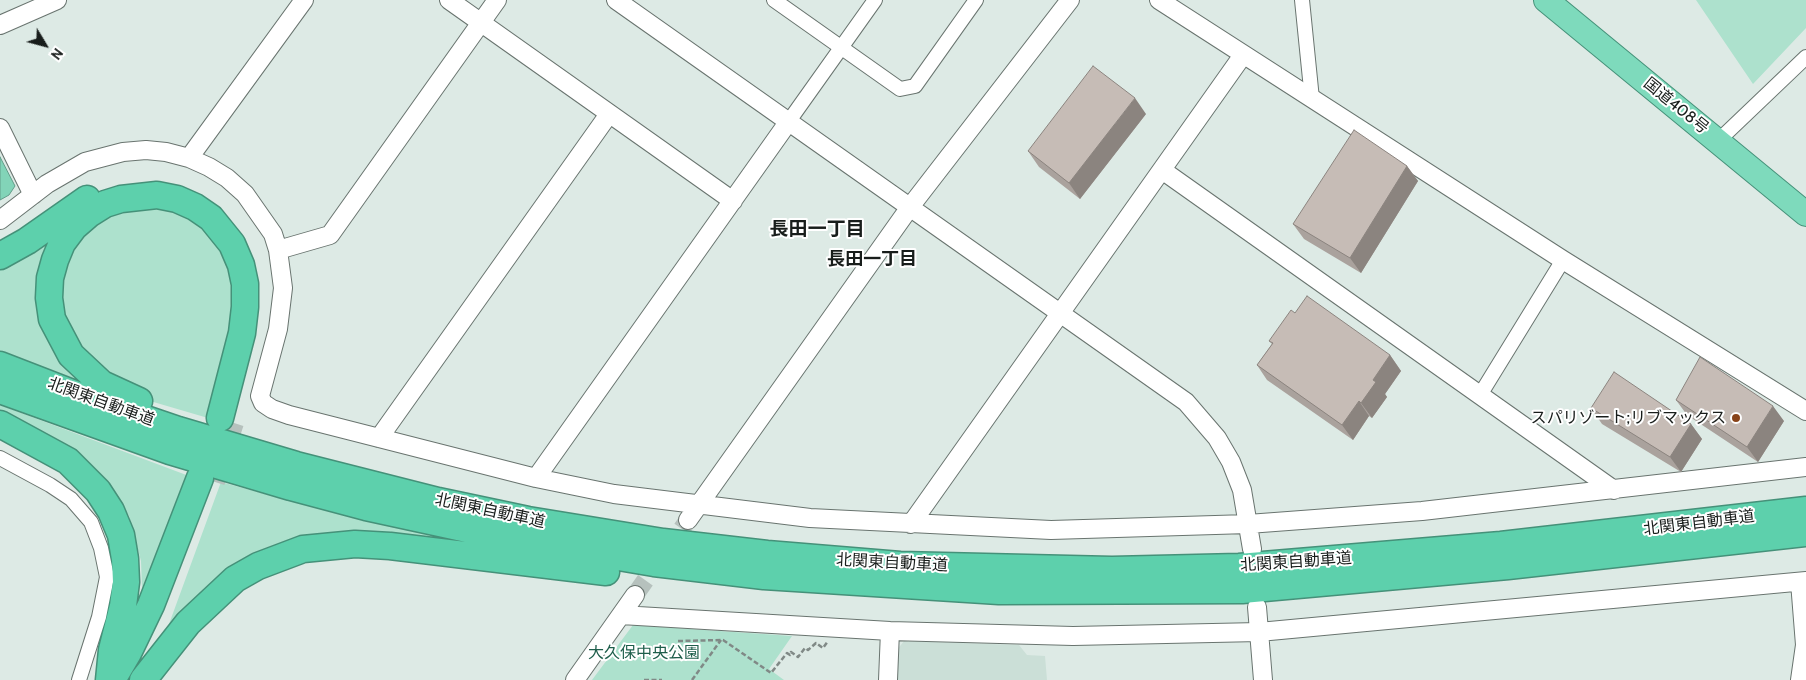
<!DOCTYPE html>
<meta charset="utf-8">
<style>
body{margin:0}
#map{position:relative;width:1806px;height:680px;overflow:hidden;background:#ddeae5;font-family:Cabin,sans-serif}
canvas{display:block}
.north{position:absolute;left:20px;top:20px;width:50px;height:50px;-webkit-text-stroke:4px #fff;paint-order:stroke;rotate:127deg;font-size:14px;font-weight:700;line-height:20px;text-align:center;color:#181d1b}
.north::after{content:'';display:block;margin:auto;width:18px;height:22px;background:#181d1b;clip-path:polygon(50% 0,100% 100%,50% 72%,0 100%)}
</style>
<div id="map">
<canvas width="1806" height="680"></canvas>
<div class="north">N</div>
</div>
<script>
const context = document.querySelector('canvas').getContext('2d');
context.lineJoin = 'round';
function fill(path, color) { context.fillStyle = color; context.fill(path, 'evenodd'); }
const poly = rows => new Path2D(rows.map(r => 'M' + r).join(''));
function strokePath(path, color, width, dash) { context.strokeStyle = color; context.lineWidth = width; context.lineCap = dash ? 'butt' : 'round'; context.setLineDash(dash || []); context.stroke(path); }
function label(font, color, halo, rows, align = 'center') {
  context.font = font + ' Cabin,"Noto Sans JP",sans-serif'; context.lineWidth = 4; context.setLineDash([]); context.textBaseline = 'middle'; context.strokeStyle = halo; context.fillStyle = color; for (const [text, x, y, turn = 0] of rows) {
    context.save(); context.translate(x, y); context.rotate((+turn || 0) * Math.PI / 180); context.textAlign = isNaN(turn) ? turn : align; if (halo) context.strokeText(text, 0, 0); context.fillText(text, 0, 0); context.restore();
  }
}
fill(poly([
 [904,641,1019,645,1027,655,1045,656,1047,680,897,680,897,650]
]), '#cbdfd7');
fill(poly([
 [1696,0,1806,0,1806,28,1753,84],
 [152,205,192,217,211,232,234,271,233,329,208,418,150,401,113,383,68,337,57,293,70,250,85,232,102,218,128,208],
 [60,224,41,278,79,377,76,382,0,353,0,265],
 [0,405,189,476,142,588,141,561,129,516,102,476,63,445,0,412],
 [221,482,353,518,492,547,306,540,165,635],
 [633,625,792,636,769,669,784,680,592,680]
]), '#ade1cd');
const water = poly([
 [0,157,15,186,9,195,0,200,0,157]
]);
fill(water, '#82d4b8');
strokePath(water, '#629d89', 1);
strokePath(poly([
 [635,595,688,520]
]), '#b6c1bd', 18, [18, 9]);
strokePath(poly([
 [212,481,231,422]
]), '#b6c1bd', 26, [26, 13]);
const minor = poly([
 [774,0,900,89,915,86,976,0],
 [1302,0,1312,99],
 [789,121,875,0],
 [1718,141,1806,57],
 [1480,395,1563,260],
 [0,458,50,485,71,499,91,522,101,548,107,577,99,617,79,680]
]);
const tertiary = poly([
 [449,0,733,201],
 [616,0,1186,402,1217,438,1231,462,1242,490,1252,549],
 [1159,0,1563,260,1806,411],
 [0,25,57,0],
 [0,128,33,195],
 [189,158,304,0],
 [1162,170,1614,490],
 [0,220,47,184,85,162,123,152,146,150,166,152,189,158,209,167,227,178,245,194,273,234,278,250,283,288,278,329,260,396,263,403,272,409,289,415,536,478,614,494,810,518,1051,530,1248,524,1422,511,1806,467],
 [278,250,330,235,497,0],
 [379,438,609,114],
 [536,478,789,121],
 [688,520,910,207,1070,0],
 [911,524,1243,55],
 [1800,582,1805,645,1800,680],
 [1257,607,1263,680],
 [621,615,890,631,1073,636,1259,632,1806,581],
 [575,680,635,595],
 [888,680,890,631]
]);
const trunk = poly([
 [1546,0,1806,214]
]);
const motorway = poly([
 [0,256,27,241,87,199],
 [0,365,93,401,178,430,296,465,438,501,528,520,663,542,767,554,900,565,1112,570,1239,567,1501,545,1806,510],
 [0,390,170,451,291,487,366,507,518,540,654,563,764,576,999,591,1242,590,1508,566,1806,533],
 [139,401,102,384,71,355,52,319,49,298,50,278,55,260,62,243,74,227,89,214,105,204,121,199,157,195,177,199,195,207,211,218,232,244,241,265,245,284,245,307,242,333,220,418],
 [0,424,68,461,98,491,111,511,121,535,125,559,126,582,123,606,112,650,109,680],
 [115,675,128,653,151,605,200,478],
 [143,680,188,623,235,579,258,566,303,549,355,544,390,546,606,572]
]);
strokePath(minor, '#69746f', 16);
strokePath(tertiary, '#69746f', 20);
strokePath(trunk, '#459179', 26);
strokePath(motorway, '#459179', 29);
strokePath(poly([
 [678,641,723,640,771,673,787,653,790,655,791,652,798,657,805,648,808,650,816,643,823,648,828,641],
 [644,680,662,680],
 [692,680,721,640]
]), '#808986', 2.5, [5, 2.5]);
strokePath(minor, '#fff', 14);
strokePath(tertiary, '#fff', 18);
strokePath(trunk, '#7edabc', 24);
strokePath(motorway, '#5dd0ac', 26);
fill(poly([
 [1146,114,1080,199,1039,167,1028,151],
 [1407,166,1418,181,1361,273,1304,239,1293,224],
 [1269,341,1390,355,1401,371,1385,394,1387,397,1372,418,1369,416,1353,440,1267,380,1257,365,1272,344],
 [1676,400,1784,421,1758,462,1687,415],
 [1591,408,1691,424,1702,439,1681,472,1602,424]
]), '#aaa29d');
fill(poly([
 [1135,98,1146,114,1080,199,1069,183],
 [1407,166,1418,181,1361,273,1350,258],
 [1390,355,1401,371,1385,394,1387,397,1372,418,1361,403,1373,380],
 [1359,401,1369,416,1353,440,1342,425],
 [1773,406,1784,421,1758,462,1747,447],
 [1691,424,1702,439,1681,472,1670,457]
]), '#8b847f');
const building = poly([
 [1093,66,1135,98,1069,183,1028,151,1093,66],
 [1354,130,1407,166,1350,258,1293,224,1354,130],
 [1307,296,1390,355,1373,380,1376,382,1361,403,1359,401,1342,425,1257,365,1273,343,1269,341,1291,310,1295,313,1307,296],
 [1700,357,1773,406,1747,447,1676,400,1700,357],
 [1614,372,1691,424,1670,457,1591,408,1614,372]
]);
fill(building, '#c6bcb6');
strokePath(building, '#8b847f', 1);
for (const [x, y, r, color] of [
 [1736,418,5,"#884319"]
]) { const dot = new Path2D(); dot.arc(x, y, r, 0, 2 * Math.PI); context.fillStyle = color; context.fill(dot); strokePath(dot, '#fff', 2); }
label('16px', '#181d1b', '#fff', [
 ["国道408号",1676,106,39],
 ["北関東自動車道",101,402,20],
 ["北関東自動車道",490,511,12],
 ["北関東自動車道",1699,523,-7],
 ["北関東自動車道",1296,562,-4],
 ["北関東自動車道",892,563,3]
]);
label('16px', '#181d1b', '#fff', [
 ["スパリゾート;リブマックス",1726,418]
], 'right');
label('16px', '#1e5e4b', '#fff', [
 ["大久保中央公園",644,653]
]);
label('bold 18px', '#181d1b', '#fff', [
 ["長田一丁目",872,260]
]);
label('bold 19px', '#181d1b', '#fff', [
 ["長田一丁目",817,229]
]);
</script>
